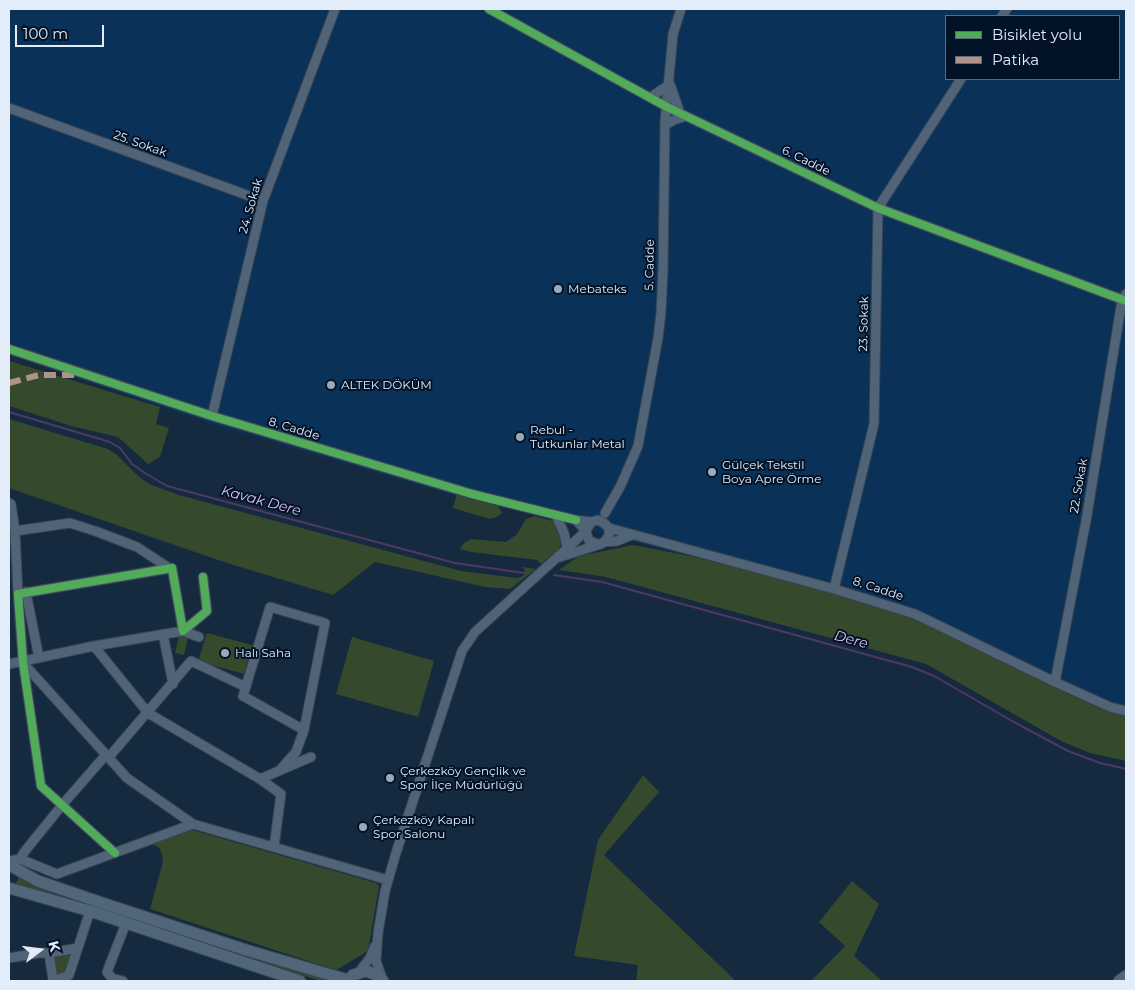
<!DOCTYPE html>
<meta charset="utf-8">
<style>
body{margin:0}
#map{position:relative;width:1135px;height:990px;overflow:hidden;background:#152a3e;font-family:Montserrat,sans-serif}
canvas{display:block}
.frame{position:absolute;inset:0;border:10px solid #e3edfa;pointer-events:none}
.legend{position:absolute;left:945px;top:15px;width:175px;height:65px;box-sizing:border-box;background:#021227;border:1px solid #5c6a7b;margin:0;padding:6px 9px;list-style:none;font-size:15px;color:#e3edfa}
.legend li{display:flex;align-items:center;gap:10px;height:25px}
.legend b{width:25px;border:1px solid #5c6a7b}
.north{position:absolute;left:15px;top:925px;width:50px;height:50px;-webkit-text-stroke:4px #021227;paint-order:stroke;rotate:75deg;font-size:14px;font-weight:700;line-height:20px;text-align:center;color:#e3edfa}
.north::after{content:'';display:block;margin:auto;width:18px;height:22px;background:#e3edfa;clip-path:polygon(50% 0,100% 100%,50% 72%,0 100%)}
.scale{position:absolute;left:15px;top:25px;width:89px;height:22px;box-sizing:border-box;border:2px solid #e3edfa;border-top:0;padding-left:6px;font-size:15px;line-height:18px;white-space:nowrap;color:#e3edfa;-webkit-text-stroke:4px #021227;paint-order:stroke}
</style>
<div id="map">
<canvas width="1135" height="990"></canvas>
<div class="frame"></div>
<ul class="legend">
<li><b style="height:6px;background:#51ab58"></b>Bisiklet yolu</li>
<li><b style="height:6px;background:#af9288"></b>Patika</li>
</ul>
<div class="north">K</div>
<div class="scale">100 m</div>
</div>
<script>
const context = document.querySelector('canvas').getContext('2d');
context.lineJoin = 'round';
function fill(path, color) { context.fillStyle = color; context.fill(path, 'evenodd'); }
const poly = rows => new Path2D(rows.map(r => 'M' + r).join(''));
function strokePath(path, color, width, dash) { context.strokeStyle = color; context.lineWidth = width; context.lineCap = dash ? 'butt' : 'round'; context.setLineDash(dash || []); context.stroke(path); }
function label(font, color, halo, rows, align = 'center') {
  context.font = font + ' Montserrat,sans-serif'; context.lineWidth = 4; context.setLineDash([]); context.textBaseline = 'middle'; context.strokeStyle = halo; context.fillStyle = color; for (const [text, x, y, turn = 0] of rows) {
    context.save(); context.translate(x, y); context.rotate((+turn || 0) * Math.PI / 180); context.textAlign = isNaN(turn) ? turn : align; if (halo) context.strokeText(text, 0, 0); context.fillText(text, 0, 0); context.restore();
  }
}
fill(poly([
 [9,9,1126,9,1126,712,1101,708,914,613,553,521,458,493,456,496,212,424,9,355],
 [946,16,1119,16,1119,79,946,79]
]), '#0a3259');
fill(poly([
 [9,361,160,407,156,424,169,428,160,457,148,464,118,437,71,426,9,406],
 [9,419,108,449,117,455,138,476,149,484,179,495,461,571,517,578,523,576,524,574,525,570,522,567,536,569,510,589,485,587,375,562,333,595,227,563,9,488],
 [457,493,497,505,502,513,497,517,490,519,453,508],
 [534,516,553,521,562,541,559,549,541,564,537,560,471,552,460,549,464,543,471,539,506,542,517,534,526,519],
 [633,545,690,556,825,590,914,616,1066,693,1106,711,1126,715,1126,761,1090,753,1061,741,926,664,606,577,559,570,579,556],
 [207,633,252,645,244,674,198,661],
 [179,636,188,638,184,655,175,653],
 [352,637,434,661,418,717,336,694],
 [643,775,659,792,604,855,736,981,636,981,638,965,574,956,598,840],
 [189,829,376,883,379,886,368,951,336,970,150,909,163,862,162,854,159,848,152,843],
 [19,877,53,893,123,916,122,918,14,887],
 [852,881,879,904,854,956,882,981,811,981,845,946,819,922],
 [146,923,330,981,321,981,145,926],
 [72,952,66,973,55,975,52,955]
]), '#35492d');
strokePath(poly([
 [9,412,110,442,120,448,132,464,145,473,167,486,455,563,524,573],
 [554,575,602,582,912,667,934,676,1012,721,1068,751,1100,763,1126,769]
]), '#4f3862', 2);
const minor = poly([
 [489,9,667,107,878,208,1126,301],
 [1002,16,1007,9],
 [651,97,670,84,680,113],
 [9,108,263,201],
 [665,125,674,120,686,116],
 [9,349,212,416,472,494,576,520],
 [212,416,263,201,335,9],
 [9,503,11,504,15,531,18,594],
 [605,513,620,487,638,446,658,338,661,313,663,271,665,121,673,34,681,9],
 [556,515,564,533,567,547],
 [609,528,834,589,915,614,1055,682,1110,707,1126,711],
 [15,531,70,523,95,531,137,547,169,568],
 [604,542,617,541,632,535],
 [560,557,601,544,606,540,609,535,609,528,604,523,598,520,591,522,586,531,589,541,598,544],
 [834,589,874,424,878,208,961,79],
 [26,592,39,658],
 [163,634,173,684],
 [94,646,148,713,260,779,281,794,274,847],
 [9,664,94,646,183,631,199,637],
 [24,664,127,778,193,824],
 [1055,682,1086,521,1122,300,1126,294],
 [279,771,296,752,304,730,243,696,270,607,325,623,304,730],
 [260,779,311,757],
 [115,853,41,786,23,662,18,594,172,568,183,631,207,611,203,577],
 [20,859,25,851,63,804,104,757,109,757,191,661,246,687],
 [9,861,20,859,57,874,193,824,388,880],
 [9,958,39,953,49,953],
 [359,972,370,958,375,946],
 [112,978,107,972,126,923],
 [112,978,123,981],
 [53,980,49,953,78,948],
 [54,981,69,975,90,911],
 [383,981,376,961,378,933,385,891,396,853,462,651,475,632,586,531,576,520,591,522]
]);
const major = poly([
 [11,866,38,881,102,903,246,950,348,980],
 [9,888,90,911,300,981],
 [348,981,353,975,366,971,379,976,383,981],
 [1119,981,1126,976]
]);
strokePath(minor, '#374351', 11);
strokePath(major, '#374351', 13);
strokePath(minor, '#516376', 9);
strokePath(major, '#516679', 11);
strokePath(poly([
 [9,383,39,375,75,375]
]), '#af9288', 6, [12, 6]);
strokePath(poly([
 [489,9,667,107,878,208,1126,301],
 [9,349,212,416,472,494,576,520],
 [115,853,41,786,23,662,18,594,172,568,183,631,207,611,203,577]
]), '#51ab58', 8);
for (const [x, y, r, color] of [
 [558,289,5,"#9ba9b8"],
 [331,385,5,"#9ba9b8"],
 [520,437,5,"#9ba9b8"],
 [712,472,5,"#9ba9b8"],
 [225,653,5,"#9ba9b8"],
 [390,778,5,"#9ba9b8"],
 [363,827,5,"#9ba9b8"]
]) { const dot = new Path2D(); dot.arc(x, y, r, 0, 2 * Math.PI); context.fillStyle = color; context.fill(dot); strokePath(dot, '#021227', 2); }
label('12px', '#e3edfa', '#021227', [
 ["25. Sokak",140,144,20],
 ["6. Cadde",806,161,26],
 ["24. Sokak",251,206,-74],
 ["5. Cadde",650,265,-89],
 ["23. Sokak",864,324,-89],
 ["8. Cadde",294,429,17],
 ["22. Sokak",1079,486,-80],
 ["8. Cadde",878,589,18]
]);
label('12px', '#e3edfa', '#021227', [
 ["Mebateks",568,289],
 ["ALTEK DÖKÜM",341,385],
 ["Rebul -",530,430],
 ["Tutkunlar Metal",530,444],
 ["Gülçek Tekstil",722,465],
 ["Boya Apre Örme",722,479],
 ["Halı Saha",235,653],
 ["Çerkezköy Gençlik ve",400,771],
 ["Spor İlçe Müdürlüğü",400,785],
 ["Çerkezköy Kapalı",373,820],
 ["Spor Salonu",373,834]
], 'left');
label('italic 14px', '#e3bffa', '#021227', [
 ["Kavak Dere",261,501,15],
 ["Dere",851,640,15]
]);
</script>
